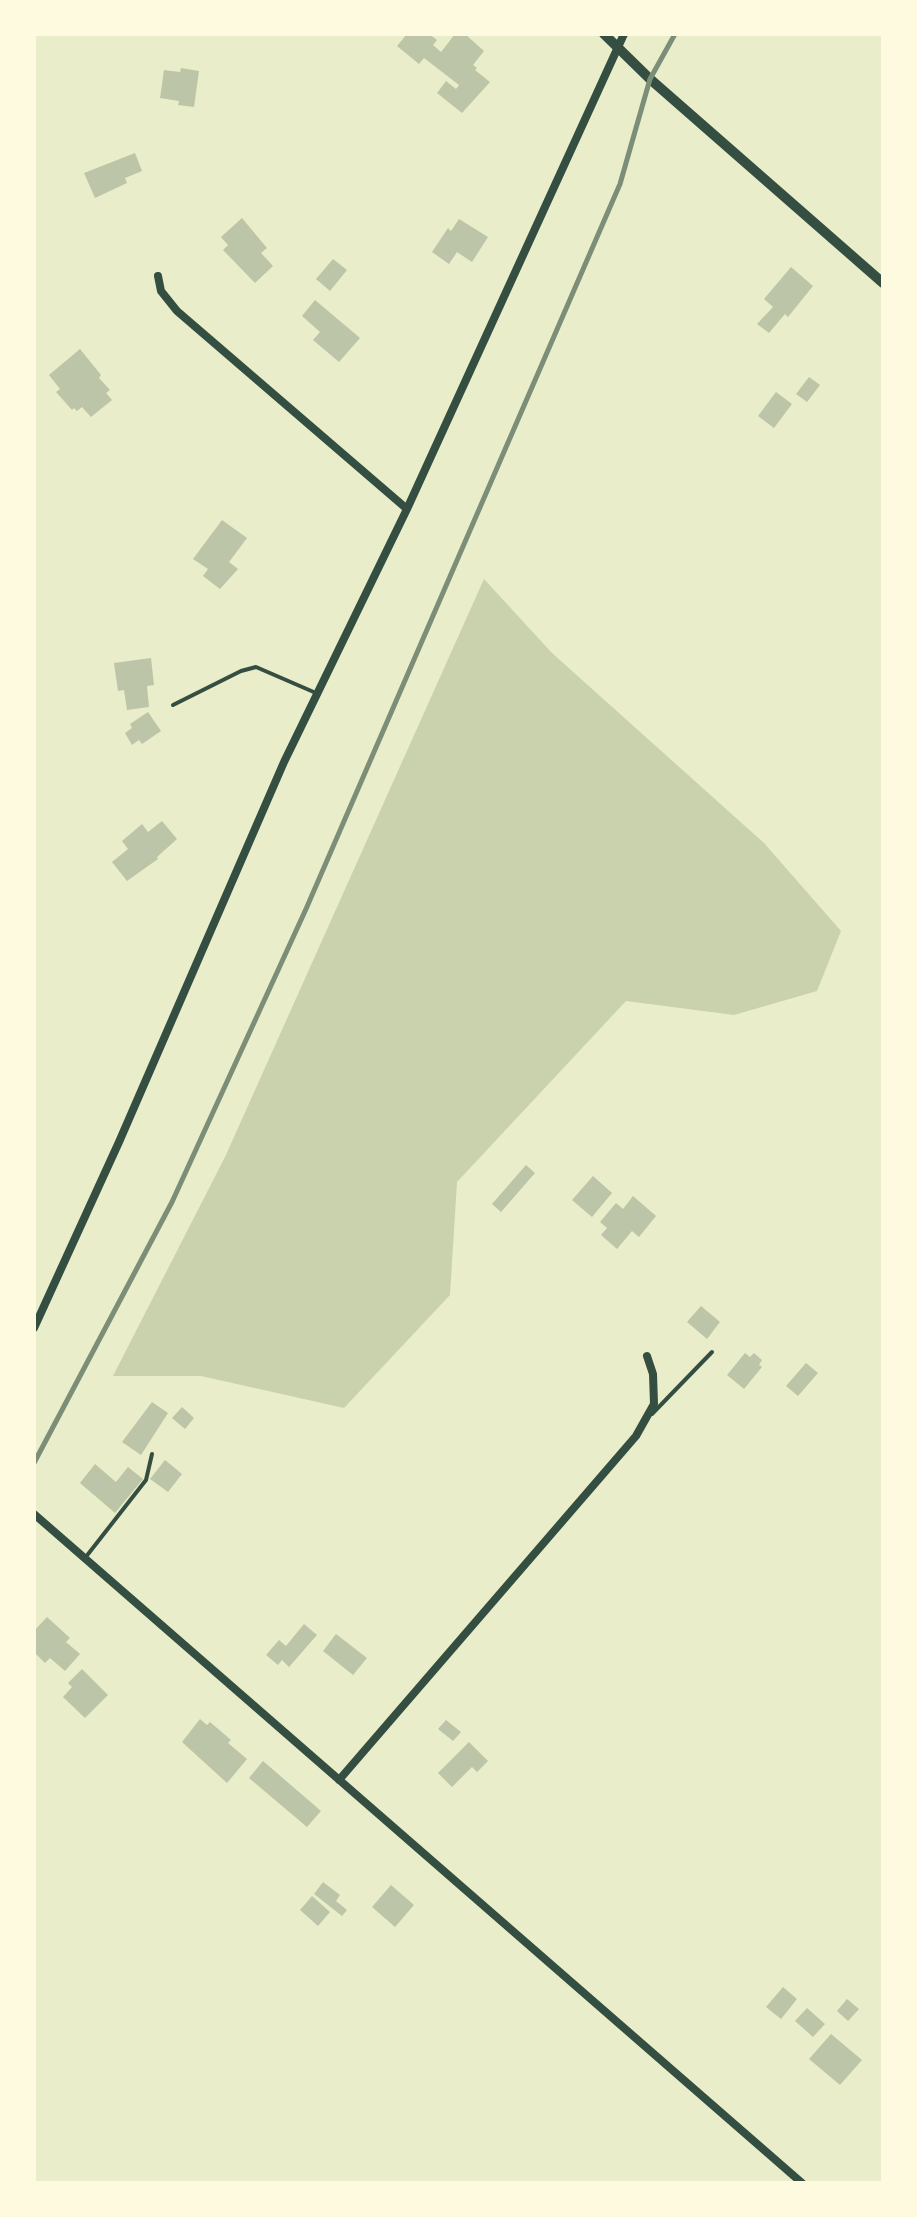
<!DOCTYPE html>
<style>
body{margin:0}
#map{position:relative;width:917px;height:2217px;overflow:hidden;background:#e9edc9;font-family:"Fira Sans",sans-serif}
canvas{display:block}
.frame{position:absolute;inset:0;border:36px solid #fefae0;pointer-events:none}
</style>
<div id="map">
<canvas width="917" height="2217"></canvas>
<div class="frame"></div>
</div>
<script>
const context = document.querySelector('canvas').getContext('2d');
context.lineJoin = 'round';
function fill(path, color) { context.fillStyle = color; context.fill(path, 'evenodd'); }
const poly = rows => new Path2D(rows.map(r => 'M' + r).join(''));
function strokePath(path, color, width, dash) { context.strokeStyle = color; context.lineWidth = width; context.lineCap = dash ? 'butt' : 'round'; context.setLineDash(dash || []); context.stroke(path); }
fill(poly([
 [484,579,552,653,764,843,841,931,817,991,734,1015,626,1001,457,1182,450,1295,344,1408,201,1376,113,1376,225,1157]
]), '#cad2ad');
fill(poly([
 [407,34,429,34,437,40,433,45,441,52,455,34,465,34,484,51,473,65,477,68,475,70,490,82,462,113,437,93,446,81,456,89,459,85,424,58,419,64,397,46],
 [181,68,199,71,194,107,178,105,179,101,160,98,164,70,180,72],
 [135,153,142,171,125,178,127,183,95,198,84,173],
 [242,218,267,248,261,253,273,266,255,283,223,250,228,245,221,237],
 [459,219,488,237,472,262,457,252,449,264,432,252,448,228,451,231],
 [333,259,347,270,330,291,316,279],
 [791,267,813,286,788,317,785,314,769,333,757,324,773,307,764,299],
 [315,300,360,338,339,362,313,340,320,332,302,316],
 [80,349,101,375,99,378,110,390,106,393,112,400,91,417,82,407,77,411,74,408,72,410,56,392,60,389,49,375],
 [809,377,820,385,807,402,796,394],
 [776,392,792,404,774,428,758,416],
 [222,520,247,538,229,562,238,569,220,589,203,576,208,569,193,559],
 [151,658,154,685,147,686,149,707,127,710,124,690,118,691,114,663],
 [148,712,161,731,142,744,139,740,132,745,125,733,132,728,130,724],
 [162,821,177,839,157,857,158,859,127,881,112,862,128,849,122,841,142,824,148,832],
 [526,1165,535,1173,501,1212,492,1204],
 [593,1176,612,1193,592,1217,572,1200],
 [633,1196,656,1216,639,1237,632,1231,617,1249,601,1235,607,1228,600,1222,616,1203,623,1209],
 [701,1306,720,1322,707,1339,687,1322],
 [745,1353,750,1357,754,1353,762,1360,759,1365,762,1367,744,1389,727,1375],
 [806,1363,818,1373,798,1396,786,1386],
 [152,1402,168,1413,141,1455,122,1442],
 [182,1407,194,1418,185,1429,172,1418],
 [165,1460,182,1474,168,1492,150,1479],
 [95,1464,116,1482,128,1467,143,1479,115,1513,80,1483],
 [47,1617,70,1638,66,1642,80,1654,65,1671,50,1658,45,1663,34,1652,34,1631],
 [304,1624,317,1635,289,1667,282,1660,278,1665,266,1655,279,1640,286,1646],
 [336,1634,367,1658,353,1675,323,1651],
 [82,1669,108,1695,85,1718,63,1697,72,1687,68,1683],
 [200,1719,207,1725,210,1722,231,1740,228,1743,247,1759,227,1783,182,1742],
 [446,1720,461,1732,453,1741,438,1729],
 [469,1742,488,1761,477,1772,472,1767,452,1787,438,1773],
 [263,1761,321,1811,307,1827,249,1778],
 [323,1882,340,1895,336,1901,347,1910,342,1916,314,1894],
 [391,1885,414,1905,395,1927,372,1907],
 [312,1896,330,1912,318,1926,300,1910],
 [783,1987,797,1999,781,2019,766,2007],
 [847,1999,859,2009,848,2021,837,2011],
 [807,2008,825,2024,813,2037,795,2021],
 [831,2034,862,2060,840,2085,809,2059]
]), '#bcc5a7');
strokePath(poly([
 [173,705,241,671,256,667,316,693],
 [652,1414,712,1352],
 [85,1558,146,1480,152,1454]
]), '#344e41', 4);
strokePath(poly([
 [158,276,161,291,177,311,407,509],
 [34,1328,119,1142,284,762,407,509,624,34],
 [34,1514,802,2183],
 [339,1780,636,1436,654,1404,653,1374,647,1356]
]), '#344e41', 8);
strokePath(poly([
 [604,34,650,79,883,283]
]), '#344e41', 10);
strokePath(poly([
 [34,1463,172,1202,306,909,620,184,650,79,675,34]
]), '#7c8e77', 5);
</script>
